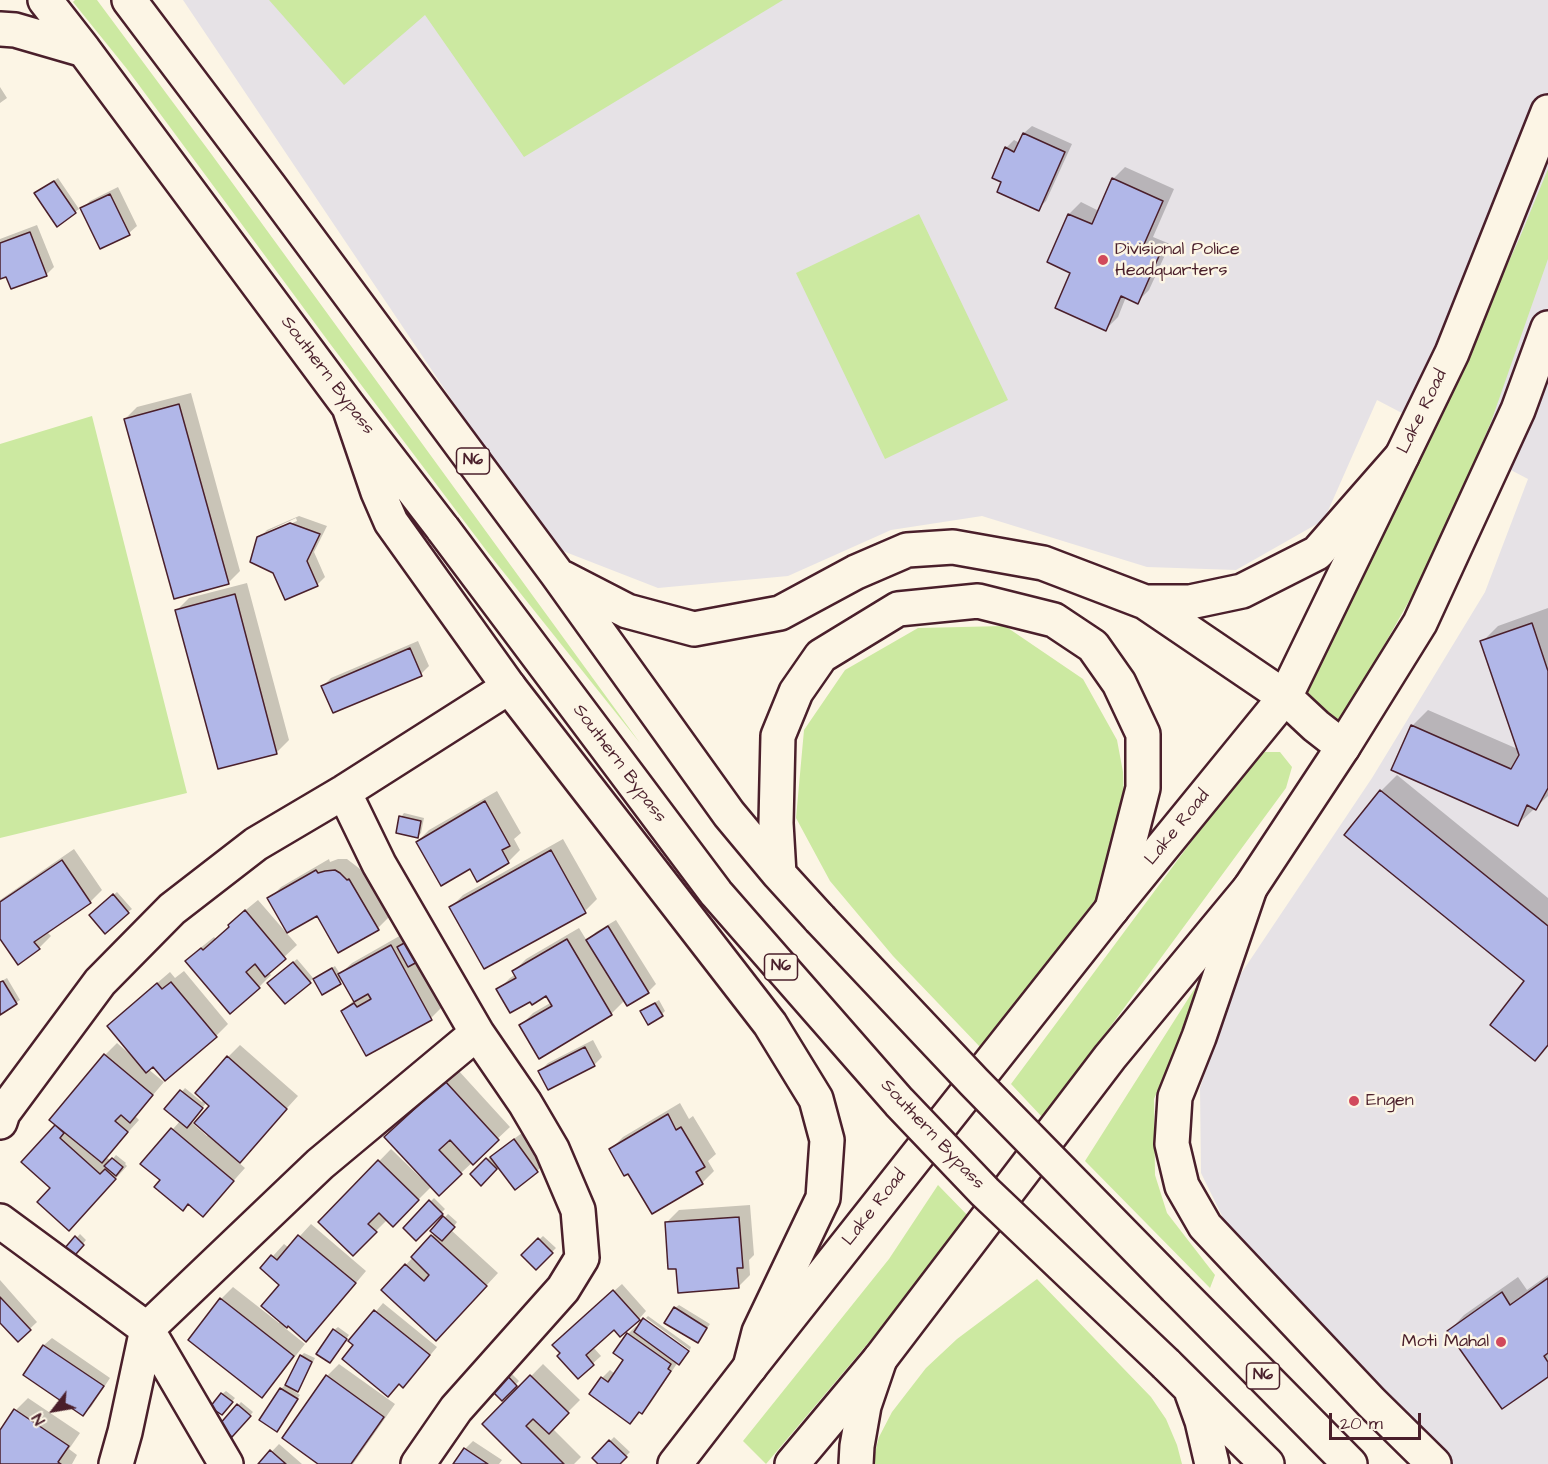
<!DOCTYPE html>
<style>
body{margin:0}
#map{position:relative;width:1548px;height:1464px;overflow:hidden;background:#fcf5e5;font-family:"Architects Daughter",sans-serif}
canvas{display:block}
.north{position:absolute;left:24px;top:1380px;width:60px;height:60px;-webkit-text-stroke:4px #fcf5e5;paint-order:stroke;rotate:239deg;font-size:16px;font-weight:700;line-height:24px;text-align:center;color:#4a1f2b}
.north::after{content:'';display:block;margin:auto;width:21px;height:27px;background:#4a1f2b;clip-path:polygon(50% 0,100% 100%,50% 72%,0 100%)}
.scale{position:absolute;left:1329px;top:1413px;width:92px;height:27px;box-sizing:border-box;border:3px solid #4a1f2b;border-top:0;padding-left:8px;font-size:18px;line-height:21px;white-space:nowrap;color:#4a1f2b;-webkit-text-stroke:4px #fcf5e5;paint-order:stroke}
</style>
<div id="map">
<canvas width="1548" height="1464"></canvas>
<div class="north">N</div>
<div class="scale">20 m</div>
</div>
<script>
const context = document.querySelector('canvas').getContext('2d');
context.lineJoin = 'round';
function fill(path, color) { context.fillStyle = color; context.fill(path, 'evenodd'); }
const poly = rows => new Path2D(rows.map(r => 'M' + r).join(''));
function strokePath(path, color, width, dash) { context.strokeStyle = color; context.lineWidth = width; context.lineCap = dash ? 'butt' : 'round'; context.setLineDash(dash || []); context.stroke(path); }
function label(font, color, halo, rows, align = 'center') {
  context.font = font + ' "Architects Daughter",sans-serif'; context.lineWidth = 5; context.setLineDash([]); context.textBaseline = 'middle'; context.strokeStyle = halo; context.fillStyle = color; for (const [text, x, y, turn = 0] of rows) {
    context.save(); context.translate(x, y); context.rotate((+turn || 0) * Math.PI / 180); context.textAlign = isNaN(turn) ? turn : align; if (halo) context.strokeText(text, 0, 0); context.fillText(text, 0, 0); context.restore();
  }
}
fill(poly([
 [183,0,1548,0,1548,1464,1448,1464,1232,1236,1201,1173,1200,1088,1234,984,1372,778,1485,592,1528,479,1377,400,1324,520,1236,570,1147,567,982,516,891,530,788,576,658,588,550,546]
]), '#e6e2e6');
fill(poly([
 [75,0,97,0,212,155,640,743,489,554,331,345,127,69,73,2],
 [269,0,783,0,524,157,425,15,344,85],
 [1548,169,1548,259,1491,422,1431,562,1338,727,1296,699,1406,487,1520,237],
 [919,214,1008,400,885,459,796,273],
 [92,416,187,793,0,838,0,444],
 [1005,626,1083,679,1117,740,1123,772,1125,832,1095,900,981,1048,893,956,830,881,796,818,804,730,845,670,918,628],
 [1258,752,1280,752,1292,767,1286,788,1043,1118,1011,1084],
 [1195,988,1208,994,1178,1045,1154,1099,1155,1175,1167,1213,1215,1275,1210,1288,1085,1161],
 [938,1185,972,1220,766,1464,743,1441,889,1259],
 [1037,1279,1151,1397,1166,1419,1177,1445,1182,1464,872,1464,879,1437,892,1412,926,1368,957,1339]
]), '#cce9a1');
fill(poly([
 [0,87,7,98,0,103],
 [1032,126,1072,144,1046,201,1038,209,1006,148,1014,140,1020,143,1024,133],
 [1125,167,1174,189,1153,237,1170,244,1149,290,1137,302,1126,297,1118,317,1106,329,1072,272,1049,262,1069,214,1081,202,1099,211,1113,179],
 [58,178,79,209,75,212,40,190],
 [118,187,137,226,129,233,82,209,90,201],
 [37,225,54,267,46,275,7,275,0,278,0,239],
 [191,393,240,571,228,583,125,419,137,407],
 [299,516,327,526,314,552,325,577,317,585,259,538,263,534,263,536,297,521,296,518,264,533,267,530],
 [247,583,289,740,277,752,219,767,177,610,189,598],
 [1548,608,1548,796,1518,824,1412,726,1428,710,1520,750,1482,642,1498,626],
 [418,641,429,666,421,674,323,686,331,678],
 [1397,775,1548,898,1548,1046,1535,1059,1526,981,1381,791],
 [497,791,521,833,514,839,520,850,508,862,470,867,417,842,429,830],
 [404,813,424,818,421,833,417,837,401,817],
 [563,839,597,899,585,911,451,907,463,895],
 [74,849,102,890,90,902,47,932,51,936,39,948,0,936,0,900],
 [329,859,330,862,338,859,347,859,360,869,362,868,390,916,378,928,317,914,269,899,281,887],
 [117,892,132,909,128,912,94,912],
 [258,900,297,945,268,972,271,975,259,987,230,1012,199,949,214,937,216,939,231,926,242,913],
 [616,920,656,984,648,992,628,1004,625,1000,611,1014,521,1025,533,1013,552,1002,547,994,498,990,510,978,516,974,514,971,526,959,579,928,587,941,596,932],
 [403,934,443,1006,431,1018,367,1054,343,1011,354,1000,343,979,340,982,319,976,335,966,340,974,352,963],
 [297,959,313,978,310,982,273,980],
 [184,971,228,1024,216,1036,165,1079,153,1065,148,1069,164,1082,135,1116,139,1120,106,1157,111,1161,116,1155,126,1163,125,1164,127,1166,81,1217,24,1162,57,1124,105,1055,117,1043,131,1055,132,1054,109,1026,121,1014,170,972,175,978],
 [7,978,20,1000,0,1013,0,982],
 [659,1000,665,1011,662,1014,646,1008],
 [593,1040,602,1057,594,1065,540,1071,548,1063],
 [240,1045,298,1096,238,1162,245,1168,203,1215,142,1164,181,1120,167,1109,185,1088,202,1102,228,1057],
 [207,1102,211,1106,209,1134,207,1136,191,1122],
 [458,1070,510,1127,461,1173,432,1186,393,1225,387,1220,353,1254,320,1222,391,1149,421,1178,423,1176,398,1125],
 [680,1103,689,1119,693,1116,716,1154,708,1161,714,1171,702,1183,653,1212,628,1171,611,1149,623,1137],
 [522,1133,545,1163,537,1171,515,1188,499,1166,481,1183,472,1174,491,1156,492,1157,500,1149],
 [434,1198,445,1209,416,1239,405,1228],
 [750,1205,754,1255,749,1260,750,1275,738,1287,677,1267,667,1222,679,1210],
 [448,1214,457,1222,451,1230,498,1273,448,1327,383,1290,435,1233,432,1231],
 [311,1224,366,1271,318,1328,306,1340,288,1324,285,1328,305,1344,273,1384,261,1396,190,1340,221,1299,233,1287,279,1323,281,1321,281,1285,262,1268,284,1244,289,1248],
 [80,1234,86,1240,68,1261,61,1255],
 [543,1236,556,1248,536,1268,523,1255],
 [1548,1275,1548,1375,1449,1331,1464,1315,1518,1277,1527,1290],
 [0,1280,37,1322,18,1340,0,1321],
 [622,1284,646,1311,639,1319,614,1328,593,1347,601,1356,578,1377,562,1353,562,1337],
 [383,1303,437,1347,411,1378,351,1341],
 [679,1305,710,1324,698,1341,675,1308],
 [648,1316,691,1347,690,1350,646,1318],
 [636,1326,678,1362,650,1404,642,1412,640,1411,630,1422,591,1394,602,1378,610,1370,615,1374,625,1360,628,1334],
 [338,1327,349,1335,333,1358,334,1330],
 [52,1338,110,1378,91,1407,83,1414,25,1375,44,1345],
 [304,1353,315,1358,301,1386,298,1390,288,1385,286,1386,300,1395,280,1426,281,1389,285,1385,286,1386,301,1356],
 [339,1364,395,1404,353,1464,321,1464,327,1376],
 [543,1364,580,1400,552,1428,581,1457,574,1464,524,1464,484,1424],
 [507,1369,519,1381,502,1399],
 [226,1391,235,1398,225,1410,222,1394],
 [28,1398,80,1433,69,1449,77,1455,72,1464,0,1464,0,1433,16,1410],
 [241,1402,253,1412,232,1435,221,1425],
 [614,1437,630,1452,618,1464,600,1464,594,1458],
 [473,1441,502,1460,499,1464,455,1464,465,1449],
 [279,1444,302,1464,260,1464]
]), '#0003');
const building = poly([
 [1023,133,1065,152,1039,211,997,192,1001,182,992,178,1005,147,1014,152,1023,133],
 [1112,178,1163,201,1142,249,1159,256,1138,304,1121,296,1106,331,1055,308,1070,273,1047,262,1068,214,1092,224,1112,178],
 [54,181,76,213,57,227,34,193,54,181],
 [110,194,130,235,100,249,80,208,110,194],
 [30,232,47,276,11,289,6,277,0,279,0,243,30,232],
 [179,404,229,584,174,599,124,419,179,404],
 [290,523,320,534,307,561,318,586,285,600,273,573,250,562,257,537,290,523],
 [235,594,277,754,218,769,175,610,235,594],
 [1532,623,1548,671,1548,788,1536,810,1527,805,1518,826,1391,770,1411,725,1511,769,1519,755,1480,641,1532,623],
 [410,648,422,676,333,713,321,686,410,648],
 [1380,790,1548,926,1548,1045,1535,1061,1490,1025,1524,981,1344,835,1380,790],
 [485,801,510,846,502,850,509,863,477,882,470,869,441,886,416,842,485,801],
 [399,816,421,821,418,838,396,833,399,816],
 [551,850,586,913,484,969,449,907,551,850],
 [62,860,91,903,34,942,40,949,18,965,0,939,0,902,62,860],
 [316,870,318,873,325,871,335,870,340,873,347,880,349,879,379,930,338,953,317,916,287,933,267,898,316,870],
 [113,894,129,913,105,934,89,915,113,894],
 [245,910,286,959,265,977,255,964,246,972,260,988,230,1014,185,961,201,948,203,950,229,927,228,925,245,910],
 [608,926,649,993,627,1006,586,940,608,926],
 [567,939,612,1015,539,1059,519,1025,552,1006,546,996,532,1005,530,1002,510,1013,496,989,516,978,512,971,567,939],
 [408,941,419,961,408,967,397,947,408,941],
 [391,945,432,1020,366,1056,341,1011,354,1003,357,1007,371,999,368,994,354,1002,338,974,391,945],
 [293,962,311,983,285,1004,267,983,293,962],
 [332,968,341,984,322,995,313,979,332,968],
 [3,981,17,1004,0,1015,0,982,3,981],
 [171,982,217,1037,165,1081,153,1067,146,1073,107,1026,157,983,162,989,171,982],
 [655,1003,663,1016,648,1025,640,1011,655,1003],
 [585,1047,595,1066,548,1090,538,1071,585,1047],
 [104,1054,153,1095,130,1123,121,1115,115,1121,128,1132,102,1163,49,1120,104,1054],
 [227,1056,287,1109,240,1163,194,1123,209,1106,195,1093,227,1056],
 [445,1081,499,1140,473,1165,450,1140,439,1150,462,1174,439,1196,384,1137,445,1081],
 [180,1090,203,1108,187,1128,164,1109,180,1090],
 [668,1114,676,1130,681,1127,705,1167,696,1172,703,1184,652,1214,628,1174,624,1176,609,1149,668,1114],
 [55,1125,64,1133,60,1138,100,1174,105,1169,116,1179,69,1231,37,1202,50,1188,21,1162,55,1125],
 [171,1128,234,1181,203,1217,188,1204,183,1211,154,1187,160,1180,140,1164,171,1128],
 [514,1139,538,1172,515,1190,490,1157,514,1139],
 [112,1158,123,1167,116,1176,104,1166,112,1158],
 [486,1158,497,1169,481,1186,470,1174,486,1158],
 [378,1160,419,1200,393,1227,379,1213,368,1224,377,1232,353,1256,318,1222,378,1160],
 [429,1200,443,1214,416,1241,403,1228,429,1200],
 [443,1216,455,1227,442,1241,430,1231,443,1216],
 [739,1217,743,1268,737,1268,739,1288,678,1293,676,1269,668,1269,665,1222,739,1217],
 [298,1235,356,1283,306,1342,288,1326,287,1328,261,1306,279,1285,260,1268,271,1255,277,1260,298,1235],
 [431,1235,487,1286,436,1341,381,1290,405,1264,424,1281,429,1275,411,1257,431,1235],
 [75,1236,84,1245,68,1263,59,1255,75,1236],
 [538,1238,553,1253,536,1270,521,1255,538,1238],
 [1548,1278,1548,1353,1544,1356,1548,1362,1548,1377,1502,1409,1447,1331,1502,1292,1510,1305,1548,1278],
 [613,1290,640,1320,620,1337,614,1330,586,1355,594,1365,578,1379,557,1356,560,1353,552,1345,613,1290],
 [0,1297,31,1330,18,1342,0,1323,0,1297],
 [220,1298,294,1356,262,1398,188,1340,220,1298],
 [674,1307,707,1328,698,1343,664,1323,674,1307],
 [374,1310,430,1355,403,1388,399,1384,388,1397,342,1359,353,1345,348,1341,374,1310],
 [643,1318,689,1351,679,1365,634,1332,643,1318],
 [333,1329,347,1339,330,1363,316,1354,333,1329],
 [627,1333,671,1364,668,1369,671,1371,642,1414,639,1412,630,1424,589,1394,601,1377,608,1382,623,1360,613,1353,627,1333],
 [43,1345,104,1386,83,1416,23,1375,43,1345],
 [300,1355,312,1362,298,1392,285,1385,300,1355],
 [503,1371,517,1386,502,1401,487,1386,503,1371],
 [326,1375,384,1417,351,1464,318,1464,282,1438,326,1375],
 [530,1375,569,1413,549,1434,533,1419,526,1426,564,1464,522,1464,482,1424,530,1375],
 [280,1388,298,1399,277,1432,259,1420,280,1388],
 [221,1393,233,1402,222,1415,210,1407,221,1393],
 [237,1404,251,1416,232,1437,219,1425,237,1404],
 [14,1409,69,1446,58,1462,61,1464,0,1464,0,1430,14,1409],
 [609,1440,627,1457,620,1464,598,1464,592,1458,609,1440],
 [464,1448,488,1464,453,1464,464,1448],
 [270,1450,286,1464,258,1464,270,1450]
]);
fill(building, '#b1b7e8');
strokePath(building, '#4a1f2b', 1.5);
const minor = poly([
 [344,792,379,864,477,1033,525,1103,552,1149,578,1210,582,1258,563,1289,456,1409,418,1464],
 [0,1122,3,1113,100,982,172,909,256,844,344,792,509,687],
 [0,1221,147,1329,226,1464],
 [116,1464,125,1432,147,1329,320,1164,477,1033]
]);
const secondary = poly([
 [675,1464,750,1367,1112,909,1285,697,1452,353,1548,112],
 [792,1464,880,1359,1110,1057,1250,888,1343,747,1420,623,1518,410,1548,328]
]);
const trunk = poly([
 [45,0,84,50,349,407,443,529],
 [129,0,270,187,557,574,729,814,779,874,820,919],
 [0,29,15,30,84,50],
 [349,407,378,492,391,522,509,687,770,1024,816,1099,827,1140,823,1198,759,1332,750,1367],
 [563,578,627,611,694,629,780,613,856,572,907,550,953,547,1043,563,1145,602,1190,602,1242,591,1317,553,1402,456],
 [1145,602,1285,697,1316,726,1343,747],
 [779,874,776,823,778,736,796,692,821,656,898,609,978,601,1054,620,1093,646,1119,683,1143,734,1143,788,1112,909],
 [1250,888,1199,1037,1175,1097,1172,1144,1182,1186,1205,1226,1371,1402,1434,1464],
 [1176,1288,1350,1464],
 [1166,1364,1267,1464],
 [1192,1393,1202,1421,1212,1464],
 [856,1464,857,1446,864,1406,880,1359]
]);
strokePath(minor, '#4a1f2b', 38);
strokePath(secondary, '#4a1f2b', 38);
strokePath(trunk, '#4a1f2b', 38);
strokePath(minor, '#fcf5e5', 33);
strokePath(secondary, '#fcf5e5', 33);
strokePath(trunk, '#fcf5e5', 33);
const trunkBridge = poly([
 [443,529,716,893,899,1102,985,1192,1166,1364],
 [820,919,974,1082,1176,1288]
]);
strokePath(trunkBridge, '#4a1f2b', 38, []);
strokePath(trunkBridge, '#fcf5e5', 33);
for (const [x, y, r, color] of [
 [1103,260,6,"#d1495b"],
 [1354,1101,6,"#d1495b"],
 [1501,1342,6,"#d1495b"]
]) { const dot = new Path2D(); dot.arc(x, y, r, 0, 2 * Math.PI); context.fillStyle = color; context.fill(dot); strokePath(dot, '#fcf5e5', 2); }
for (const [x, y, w] of [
 [473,461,33],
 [781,967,33],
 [1263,1376,33]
]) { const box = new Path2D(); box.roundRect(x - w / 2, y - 13, w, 26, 4.5); context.fillStyle = '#fcf5e5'; context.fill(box); strokePath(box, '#4a1f2b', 1.5); }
label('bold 16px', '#4a1f2b', null, [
 ["N6",473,461],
 ["N6",781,967],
 ["N6",1263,1376]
]);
label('18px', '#4a1f2b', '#fcf5e5', [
 ["Divisional Police",1115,250],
 ["Headquarters",1115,271],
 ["Engen",1366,1101],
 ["Moti Mahal",1489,1342,"right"]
], 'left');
label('18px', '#4a1f2b', '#fcf5e5', [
 ["Southern Bypass",327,376,53],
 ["Lake Road",1423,412,-64],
 ["Southern Bypass",619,764,53],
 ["Lake Road",1178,828,-51],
 ["Southern Bypass",932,1135,47],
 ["Lake Road",875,1208,-52]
]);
</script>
